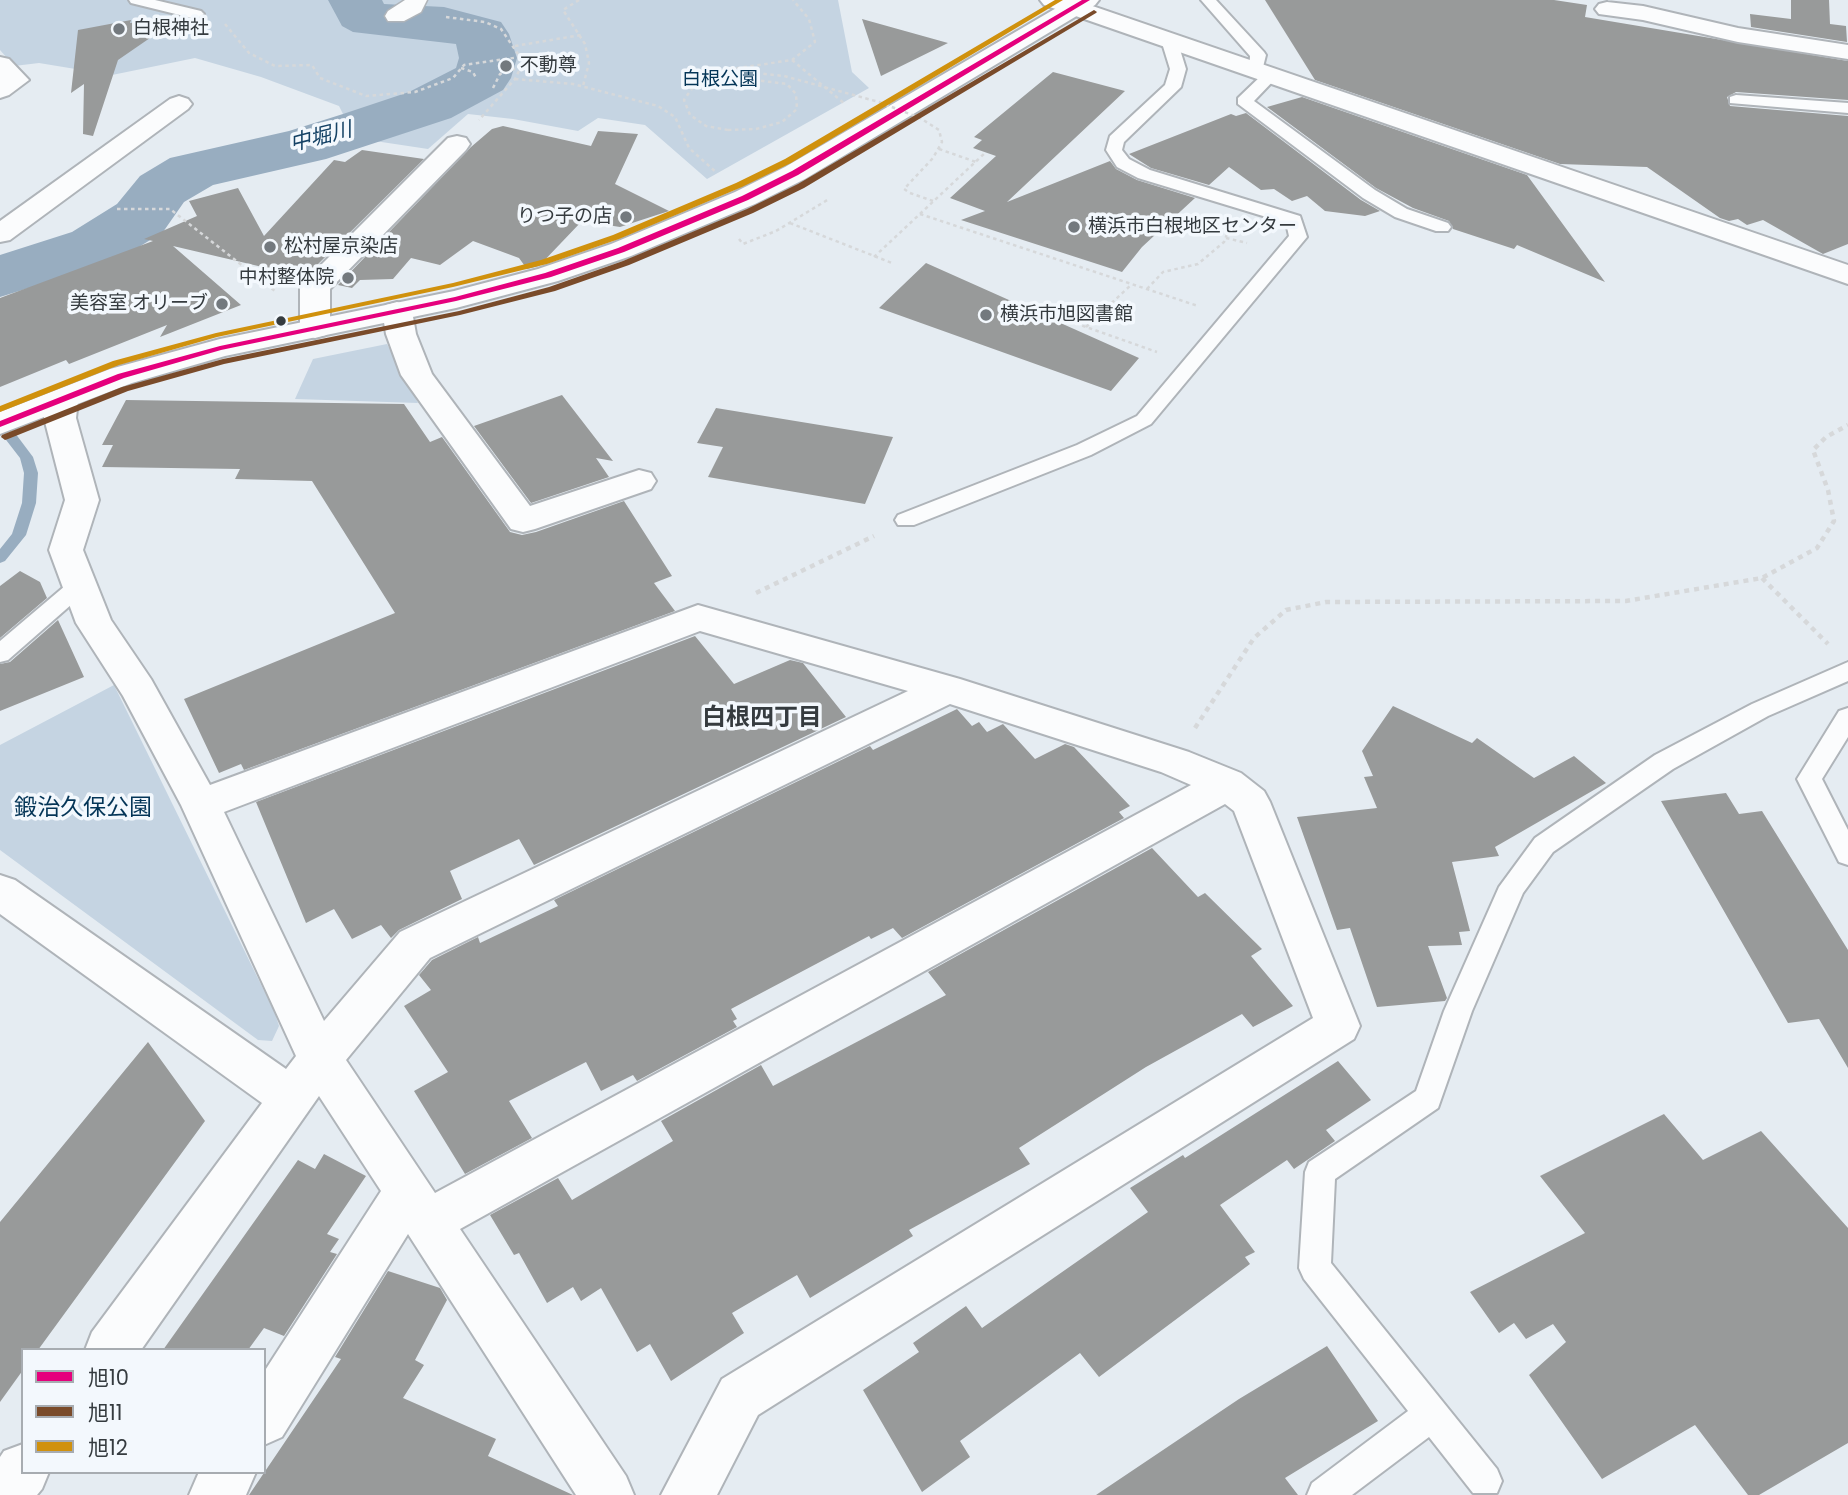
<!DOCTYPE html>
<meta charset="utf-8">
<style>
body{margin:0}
#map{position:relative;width:1848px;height:1495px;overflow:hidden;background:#e5ecf2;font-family:Poppins,"Noto Sans JP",sans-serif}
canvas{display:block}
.legend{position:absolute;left:21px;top:1348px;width:245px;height:126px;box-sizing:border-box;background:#f3f8fd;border:2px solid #a7acb1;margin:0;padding:9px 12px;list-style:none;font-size:21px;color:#353b3f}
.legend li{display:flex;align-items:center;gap:14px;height:35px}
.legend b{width:35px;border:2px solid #a7acb1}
</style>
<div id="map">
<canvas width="1848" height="1495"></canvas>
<ul class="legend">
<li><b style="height:9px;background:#e5007d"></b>旭10</li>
<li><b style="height:9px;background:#7a4b2a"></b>旭11</li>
<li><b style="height:9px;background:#d0910d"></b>旭12</li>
</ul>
</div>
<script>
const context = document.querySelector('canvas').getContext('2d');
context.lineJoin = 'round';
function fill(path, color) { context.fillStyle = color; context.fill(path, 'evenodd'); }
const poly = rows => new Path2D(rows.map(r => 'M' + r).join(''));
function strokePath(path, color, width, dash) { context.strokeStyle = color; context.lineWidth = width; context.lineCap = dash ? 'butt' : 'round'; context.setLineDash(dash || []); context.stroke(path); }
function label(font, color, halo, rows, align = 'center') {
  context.font = font + ' Poppins,"Noto Sans JP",sans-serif'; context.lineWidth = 7; context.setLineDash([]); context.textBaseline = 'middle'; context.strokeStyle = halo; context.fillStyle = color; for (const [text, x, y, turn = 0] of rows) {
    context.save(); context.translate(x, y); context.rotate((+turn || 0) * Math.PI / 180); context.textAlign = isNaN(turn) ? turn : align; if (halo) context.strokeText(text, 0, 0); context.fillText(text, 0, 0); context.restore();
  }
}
fill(poly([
 [0,0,838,0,852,72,869,88,707,179,645,125,598,118,578,131,513,119,468,114,428,149,355,138,339,106,261,77,195,58,112,75,39,63,14,66,0,50],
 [387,344,418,403,295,399,313,359],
 [114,685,275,1013,279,1026,272,1041,258,1040,0,850,0,745]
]), '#c5d4e2');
fill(poly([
 [10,432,15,433,33,457,38,473,36,503,26,535,5,561,0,563,0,549,12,534,22,503,24,473,20,458,3,436,10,432]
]), '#98adc0');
fill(poly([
 [328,0,382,0,384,4,444,7,501,22,509,34,517,58,511,78,503,90,451,118,326,159,213,185,184,202,163,232,118,260,0,297,0,255,72,232,117,204,140,176,170,158,289,131,343,114,409,92,456,68,459,58,456,44,353,32,342,26,328,0]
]), '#98adc0');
fill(poly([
 [1265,0,1554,0,1587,5,1585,17,1848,61,1848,100,1736,92,1727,97,1730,106,1848,116,1848,244,1823,254,1763,220,1747,225,1738,219,1729,221,1720,218,1647,167,1560,164,1315,80],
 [1791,0,1829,0,1830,24,1846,26,1847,42,1751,27,1750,14,1791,19],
 [179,18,118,60,93,136,83,134,84,84,71,93,78,30,131,20,130,23],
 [862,19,948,43,881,76],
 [1053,72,1125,91,1007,202,1110,161,1116,169,1137,180,1195,198,1142,247,1122,272,961,220,985,211,950,198,996,156,973,148,982,140,974,137],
 [1302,97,1527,175,1605,282,1517,245,1514,249,1453,229,1449,221,1413,208,1376,188,1267,107],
 [1246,113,1361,200,1380,211,1365,216,1325,211,1307,196,1292,201,1274,189,1261,190,1229,167,1209,185,1151,168,1129,154,1231,114,1236,116],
 [503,126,591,146,598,131,638,134,615,184,669,211,620,227,582,221,539,266,527,269,519,258,473,241,440,265,411,258,393,279,360,280,352,288,338,285,471,147,492,129],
 [362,150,424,159,305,277,173,246,241,305,160,337,167,325,69,364,66,360,0,387,0,298,153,241,144,239,197,216,189,201,238,188,264,236,334,160,345,162],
 [926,263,1139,358,1111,391,879,308],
 [562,395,613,461,596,458,609,477,531,503,474,426],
 [126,400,404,404,430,442,442,437,510,532,522,535,536,532,624,501,672,576,654,583,675,611,244,770,241,764,219,773,184,699,395,613,312,481,235,479,240,469,102,467,113,445,102,445],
 [716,408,893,437,865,504,708,477,723,447,697,443],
 [20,571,40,582,47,598,0,638,0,586],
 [58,620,84,677,0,711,0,664,10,662],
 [695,636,734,684,790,660,803,663,846,717,534,865,519,839,450,871,462,899,399,930,391,938,381,925,352,939,334,909,306,923,256,802],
 [1393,706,1472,743,1477,738,1534,778,1574,756,1606,783,1495,847,1499,856,1452,862,1470,931,1459,932,1462,945,1428,946,1447,998,1445,1001,1377,1007,1350,928,1337,930,1297,817,1377,808,1364,777,1373,776,1362,751],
 [957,709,972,726,979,722,987,732,1003,724,1035,759,1065,744,1074,747,1130,806,1119,812,1124,818,902,938,893,928,871,939,869,936,731,1009,737,1019,733,1021,737,1027,637,1081,633,1075,601,1091,586,1062,509,1101,532,1138,465,1174,414,1091,448,1072,404,1006,431,990,419,975,432,960,478,937,480,943,558,906,554,900,870,746,873,750],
 [1726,793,1739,814,1762,811,1848,950,1848,1068,1819,1019,1788,1023,1661,801],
 [1152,848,1198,897,1205,893,1262,949,1251,956,1293,1006,1253,1027,1242,1014,1146,1067,1019,1148,1030,1164,909,1230,913,1236,810,1298,797,1275,732,1313,744,1333,671,1381,650,1344,637,1352,601,1288,581,1301,573,1287,547,1303,519,1253,514,1255,490,1215,558,1178,572,1200,673,1141,661,1121,761,1065,773,1086,946,995,928,972],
 [148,1042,205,1121,38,1350,23,1350,23,1370,0,1402,0,1222],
 [1338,1061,1371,1100,1326,1130,1335,1141,1294,1169,1287,1160,1220,1205,1255,1252,1245,1257,1250,1264,1099,1377,1080,1353,960,1441,970,1457,922,1492,863,1390,919,1352,913,1343,966,1306,982,1328,1148,1212,1130,1188,1183,1155,1185,1158],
 [1664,1114,1703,1160,1761,1131,1848,1228,1848,1443,1759,1495,1748,1495,1695,1425,1602,1479,1529,1375,1566,1342,1553,1324,1526,1339,1514,1323,1499,1333,1470,1292,1585,1233,1540,1176],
 [324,1154,366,1176,327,1234,339,1239,330,1252,337,1254,284,1336,264,1328,248,1350,163,1350,298,1160,315,1169],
 [388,1271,440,1288,447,1300,415,1360,424,1365,403,1398,496,1439,488,1456,573,1495,249,1495,341,1359,335,1357],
 [1327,1346,1378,1421,1285,1478,1298,1495,1096,1495,1239,1399]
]), '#989a9a');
const service = poly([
 [129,0,155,0,201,11,204,14,196,19,131,3,129,0],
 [1201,0,1216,0,1264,52,1266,55,1261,75,1249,75,1250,56,1201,0],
 [1170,38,1178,43,1186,69,1181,87,1124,142,1122,150,1129,159,1150,170,1300,216,1307,237,1151,424,1091,455,914,525,898,525,895,520,898,515,1077,445,1137,416,1289,236,1286,223,1138,178,1117,167,1106,150,1110,136,1165,85,1170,69,1162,43,1170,38],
 [1269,72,1277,77,1254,101,1375,190,1407,209,1448,223,1451,227,1448,231,1436,231,1395,217,1363,198,1238,104,1238,98,1263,74,1269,72],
 [1736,95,1848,103,1848,113,1730,103,1730,97,1736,95],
 [80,577,88,580,91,585,88,590,8,660,0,662,0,641,72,580,80,577],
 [1848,662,1848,681,1768,716,1673,769,1553,852,1523,893,1472,1011,1438,1108,1335,1179,1331,1263,1497,1469,1502,1481,1497,1493,1473,1493,1429,1437,1352,1495,1307,1495,1312,1483,1408,1411,1304,1279,1299,1268,1305,1172,1309,1162,1416,1091,1444,1011,1499,887,1535,838,1655,755,1752,704,1848,662],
 [1848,708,1848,737,1822,779,1848,830,1848,865,1839,862,1797,779,1839,711,1848,708]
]);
const pedestrian = poly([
 [405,0,427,0,421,12,404,21,388,21,385,16,388,11,405,0]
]);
const minor = poly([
 [1040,0,1075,0,1848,265,1848,284,1044,5,1040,0],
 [1607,2,1643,6,1738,28,1848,45,1848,59,1738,42,1643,20,1599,14,1595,9,1599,4,1607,2],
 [0,57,9,59,29,80,9,95,0,98,0,57],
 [179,96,188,99,192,104,188,109,10,240,0,242,0,221,170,99,179,96],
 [457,136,466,138,470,144,466,150,330,289,330,329,326,335,315,338,304,335,300,329,300,287,305,281,448,138,457,136],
 [397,302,408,305,412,311,416,334,432,374,530,506,639,470,651,473,656,481,651,489,535,529,523,532,511,529,401,375,386,334,382,311,386,305,397,302],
 [62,390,73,393,78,400,76,418,99,500,83,550,111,620,151,679,210,785,698,605,960,679,1189,752,1241,773,1264,791,1270,802,1360,1026,1354,1039,758,1415,717,1495,661,1495,722,1379,1313,1018,1234,811,1225,804,460,1229,626,1476,634,1495,576,1495,408,1234,282,1437,264,1445,264,1372,381,1191,319,1096,141,1350,85,1350,92,1332,262,1103,0,914,0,875,15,880,286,1069,296,1056,181,805,123,696,76,623,49,550,65,500,44,418,46,400,51,393,62,390],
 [700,631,908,691,400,932,324,1021,224,812,700,631],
 [950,704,1161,772,1191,785,435,1193,346,1060,430,958,950,704],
 [23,1444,23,1472,49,1472,42,1489,37,1495,0,1495,0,1457,4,1451,23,1444],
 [199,1472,256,1472,246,1495,189,1495,199,1472]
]);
const tertiary = poly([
 [1070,0,1099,0,1095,5,805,179,755,204,631,256,558,281,456,308,225,356,132,383,0,434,0,412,110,369,220,339,454,291,538,269,611,244,735,192,785,167,1070,0]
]);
strokePath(service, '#afb4b9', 4);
strokePath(pedestrian, '#afb4b9', 3);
strokePath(minor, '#afb4b9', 4);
strokePath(tertiary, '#afb4b9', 4);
strokePath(poly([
 [579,0,563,10,585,44,589,63,583,86],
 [446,17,485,22,501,29,520,57,520,69,515,79,479,120],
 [225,24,249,53,275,66,312,65,320,78,366,96,415,92,453,78,464,65,520,57],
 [515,46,581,35],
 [792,60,845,104],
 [461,68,473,72,476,78],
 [515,79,573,84,658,106,675,117,689,148,717,173],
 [493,88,500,74,520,67],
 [728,130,756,129,782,122,797,109,796,94,787,84,738,78,732,69,792,60,815,42,809,19,793,0],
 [939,149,976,162],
 [910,193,933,201],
 [117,209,170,209,275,291],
 [920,214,1198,306],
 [790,223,892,263],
 [1226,238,1247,243],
 [739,239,743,244,776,231,829,199],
 [874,257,986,152],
 [1147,289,1163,272,1198,264,1224,242,1227,234,1224,233],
 [1069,321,1157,352],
 [1086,327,1132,284]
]), '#d6d8da', 2.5, [3.5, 3.5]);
strokePath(poly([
 [1762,578,1828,644],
 [756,593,874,536],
 [1195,728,1254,638,1286,610,1326,602,1626,601,1762,578,1817,548,1834,521,1828,490,1813,450,1826,437,1848,425]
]), '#d6d8da', 4.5, [5, 5]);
fill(service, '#fbfcfd');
fill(pedestrian, '#fbfcfd');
fill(minor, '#fbfcfd');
fill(tertiary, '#fbfcfd');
strokePath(poly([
 [728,130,706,126,690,115,684,100,693,87,716,76,746,72,784,76,879,102,920,118,939,130,942,142,933,158,904,189,910,193]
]), '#d6d8da', 2.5, [3.5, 3.5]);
fill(poly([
 [1082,0,1090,0,798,175,748,200,624,252,551,277,456,301,221,350,124,378,0,427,0,421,118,374,220,346,455,297,545,273,618,248,742,196,792,171,1082,0]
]), '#e5007d');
fill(poly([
 [1094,10,1097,12,1096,13,804,188,753,213,629,265,555,291,460,315,224,364,128,391,8,439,5,440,1,437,2,435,122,387,223,359,459,311,549,287,623,261,747,209,798,184,1094,10]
]), '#7a4b2a');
fill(poly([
 [1055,0,1063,0,791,163,742,187,619,239,547,264,453,287,217,337,119,365,0,412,0,406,113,361,216,333,453,283,541,260,613,235,736,183,785,159,1055,0]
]), '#d0910d');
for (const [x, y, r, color] of [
 [119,29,7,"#73797e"],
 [506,66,7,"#73797e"],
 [626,217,7,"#73797e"],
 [1074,227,7,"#73797e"],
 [270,247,7,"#73797e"],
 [348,278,7,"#73797e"],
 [222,304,7,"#73797e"],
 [986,315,7,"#73797e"],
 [281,321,6,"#353b3f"]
]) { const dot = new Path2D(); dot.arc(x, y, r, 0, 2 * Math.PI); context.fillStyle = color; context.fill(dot); strokePath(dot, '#f3f8fd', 2.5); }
label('19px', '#353b3f', '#f3f8fd', [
 ["白根神社",133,29],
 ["不動尊",520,66],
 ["りつ子の店",612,217,"right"],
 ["横浜市白根地区センター",1088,227],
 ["松村屋京染店",284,247],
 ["中村整体院",334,278,"right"],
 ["美容室 オリーブ",208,304,"right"],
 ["横浜市旭図書館",1000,315]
], 'left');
label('19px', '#043557', '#f3f8fd', [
 ["白根公園",720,80]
]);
label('italic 21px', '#154265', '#f3f8fd', [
 ["中堀川",321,138,-14]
]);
label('23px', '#043557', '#f3f8fd', [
 ["鍛治久保公園",83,809]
]);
label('bold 24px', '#353b3f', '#f3f8fd', [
 ["白根四丁目",762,719]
]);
</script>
